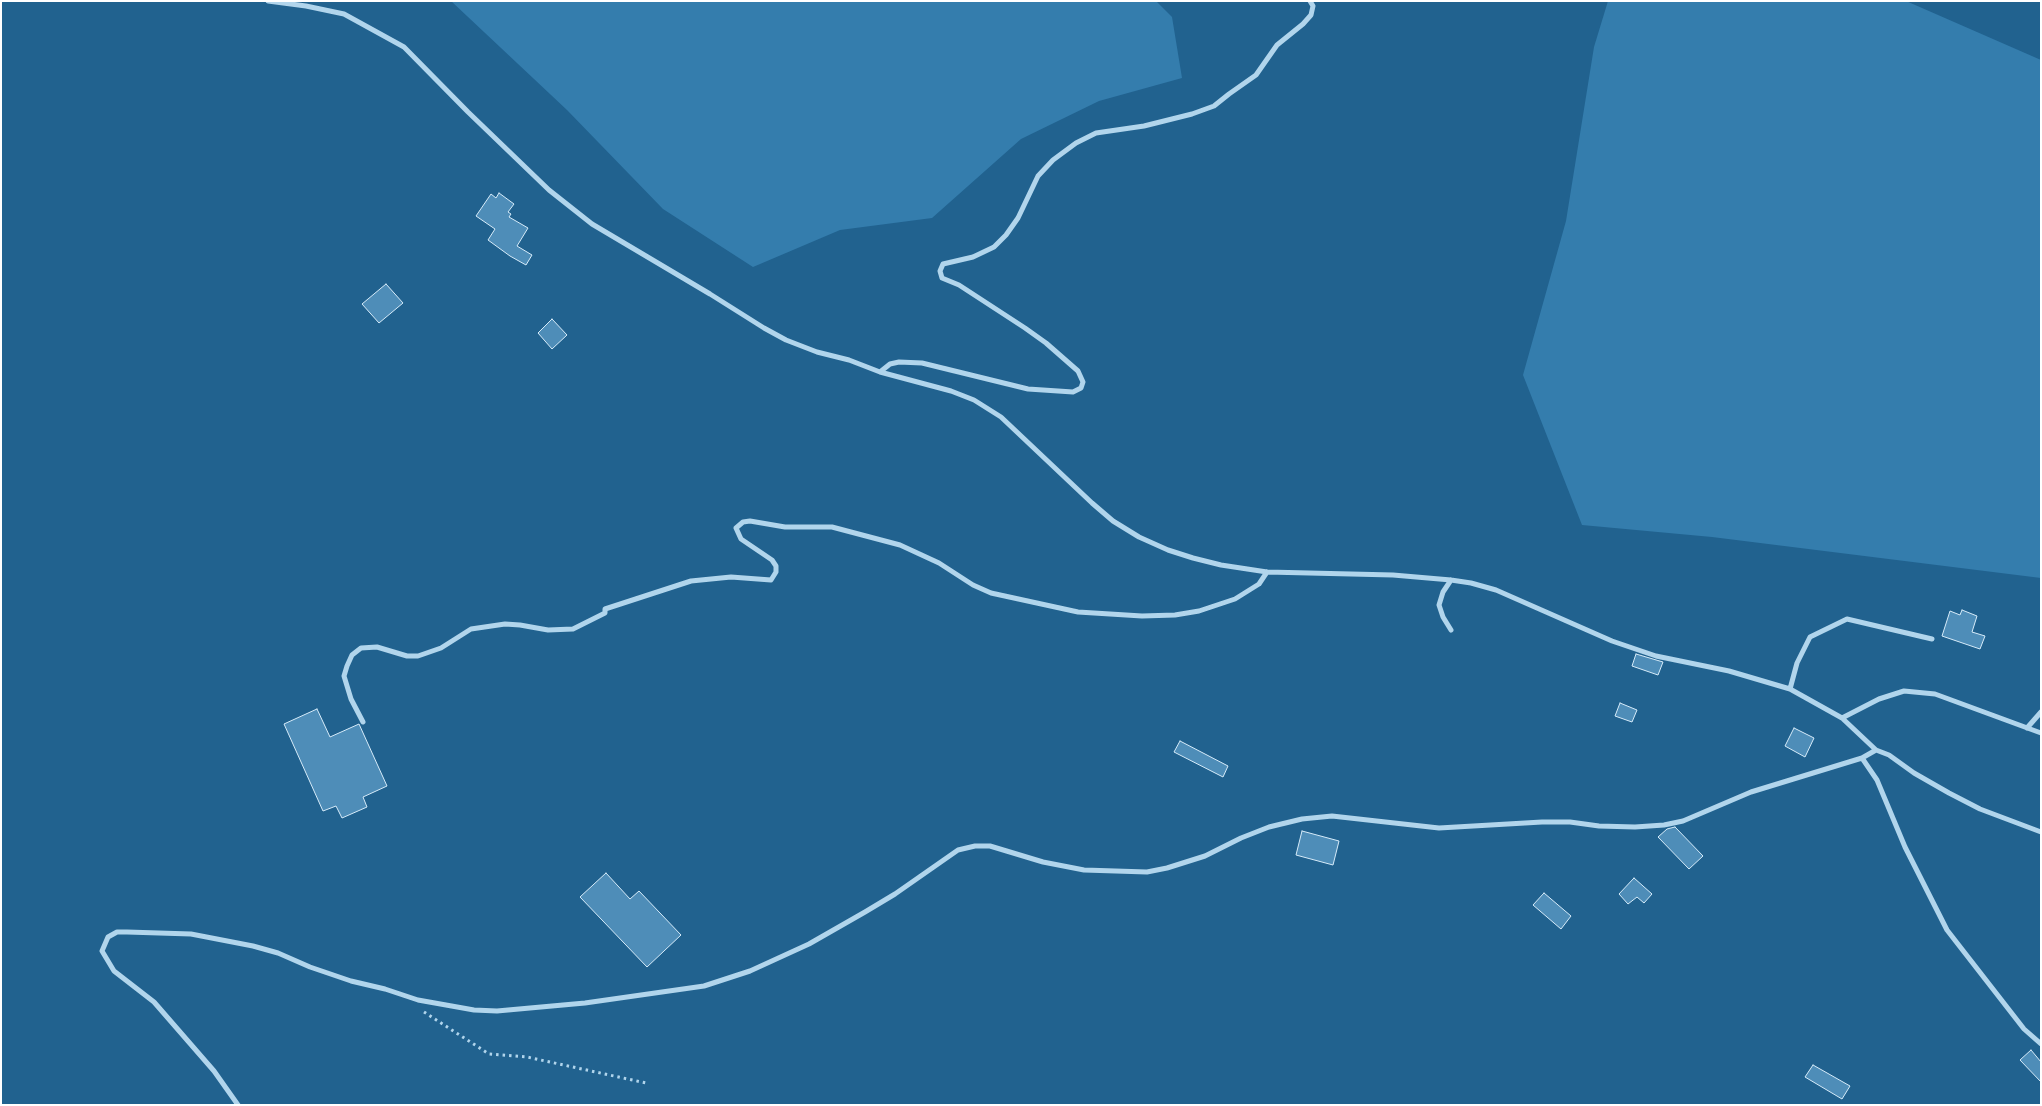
<!DOCTYPE html>
<style>
body{margin:0}
#map{position:relative;width:2042px;height:1106px;overflow:hidden;background:#21628f;font-family:"Space Grotesk",sans-serif}
canvas{display:block}
.frame{position:absolute;inset:0;border:2px solid #fff;pointer-events:none}
</style>
<div id="map">
<canvas width="2042" height="1106"></canvas>
<div class="frame"></div>
</div>
<script>
const context = document.querySelector('canvas').getContext('2d');
context.lineJoin = 'round';
function fill(path, color) { context.fillStyle = color; context.fill(path, 'evenodd'); }
const poly = rows => new Path2D(rows.map(r => 'M' + r).join(''));
function strokePath(path, color, width, dash) { context.strokeStyle = color; context.lineWidth = width; context.lineCap = dash ? 'butt' : 'round'; context.setLineDash(dash || []); context.stroke(path); }
fill(poly([
 [451,1,1156,1,1172,17,1182,78,1099,101,1021,139,932,218,840,230,753,267,663,209,567,110],
 [1608,1,1906,1,2041,60,2041,578,1712,537,1582,525,1523,375,1566,221,1594,47]
]), '#347dad');
const building = poly([
 [499,193,514,204,508,212,511,214,509,217,528,228,517,246,532,255,526,265,510,256,488,240,495,229,476,216,491,194,496,198,499,193],
 [386,284,403,303,379,323,362,304,386,284],
 [552,319,567,335,552,349,538,333,552,319],
 [1962,610,1977,616,1972,632,1985,636,1980,649,1942,636,1950,611,1960,615,1962,610],
 [1636,654,1663,662,1658,675,1632,666,1636,654],
 [1620,703,1637,710,1632,722,1615,716,1620,703],
 [317,709,330,737,359,724,387,786,363,797,367,807,342,818,336,806,323,811,284,724,317,709],
 [1794,728,1814,738,1805,757,1785,746,1794,728],
 [1180,741,1228,766,1223,777,1174,752,1180,741],
 [1675,827,1703,856,1689,869,1658,837,1667,829,1675,827],
 [1302,831,1339,841,1333,865,1296,855,1302,831],
 [606,873,630,899,639,891,681,935,647,967,580,897,606,873],
 [1634,878,1652,894,1644,903,1637,897,1628,904,1619,894,1634,878],
 [1544,893,1571,916,1561,929,1533,905,1544,893],
 [2031,1050,2041,1062,2041,1082,2020,1060,2031,1050],
 [1813,1065,1850,1086,1842,1099,1805,1077,1813,1065]
]);
fill(building, '#4e8db8');
strokePath(building, '#d6ebf9', 1);
strokePath(poly([
 [424,1012,489,1054,527,1057,646,1083]
]), '#b1d5ec', 3, [2.5, 4]);
strokePath(poly([
 [268,1,306,6,344,14,404,47,468,112,549,190,592,224,710,294,764,328,786,340,817,352,849,360,880,372,951,391,974,400,1001,417,1092,503,1113,521,1139,537,1168,550,1193,558,1221,565,1267,572,1393,575,1451,580,1471,583,1496,590,1612,641,1656,656,1729,671,1790,689,1842,718,1876,750,1889,755,1914,773,1949,793,1980,809,2041,832],
 [880,372,890,364,899,362,922,363,1028,389,1073,392,1081,388,1083,382,1078,371,1046,343,1025,328,959,285,942,278,940,271,943,264,973,257,994,247,1006,235,1018,218,1038,176,1053,160,1076,143,1096,133,1144,126,1192,114,1214,106,1229,94,1256,75,1277,45,1303,24,1311,15,1313,6,1310,1],
 [1451,630,1443,617,1439,605,1443,592,1451,580],
 [1790,689,1797,663,1810,637,1847,619,1932,639],
 [1842,718,1879,699,1904,691,1935,694,2041,733],
 [363,722,351,699,344,676,347,666,352,655,361,648,377,647,407,656,418,656,441,648,471,629,505,624,520,625,548,630,573,629,605,613,605,609,691,581,731,577,771,580,776,572,776,566,772,560,741,539,736,528,743,522,750,521,785,527,832,527,900,545,939,563,973,585,991,593,1078,612,1142,616,1175,615,1199,611,1235,599,1259,584,1267,572],
 [2027,728,2041,712],
 [1862,758,1877,780,1905,847,1947,930,2024,1029,2041,1044],
 [238,1105,214,1071,154,1002,114,971,102,951,108,937,117,932,127,932,191,934,253,946,278,953,310,967,351,981,385,989,418,1000,474,1010,497,1011,585,1003,704,986,750,971,809,944,865,912,895,894,958,850,975,846,990,846,1043,862,1084,870,1147,872,1167,868,1205,856,1241,838,1269,827,1302,819,1332,816,1439,828,1542,822,1570,822,1599,826,1635,827,1664,825,1683,821,1751,792,1862,758,1876,750]
]), '#b1d5ec', 5);
</script>
